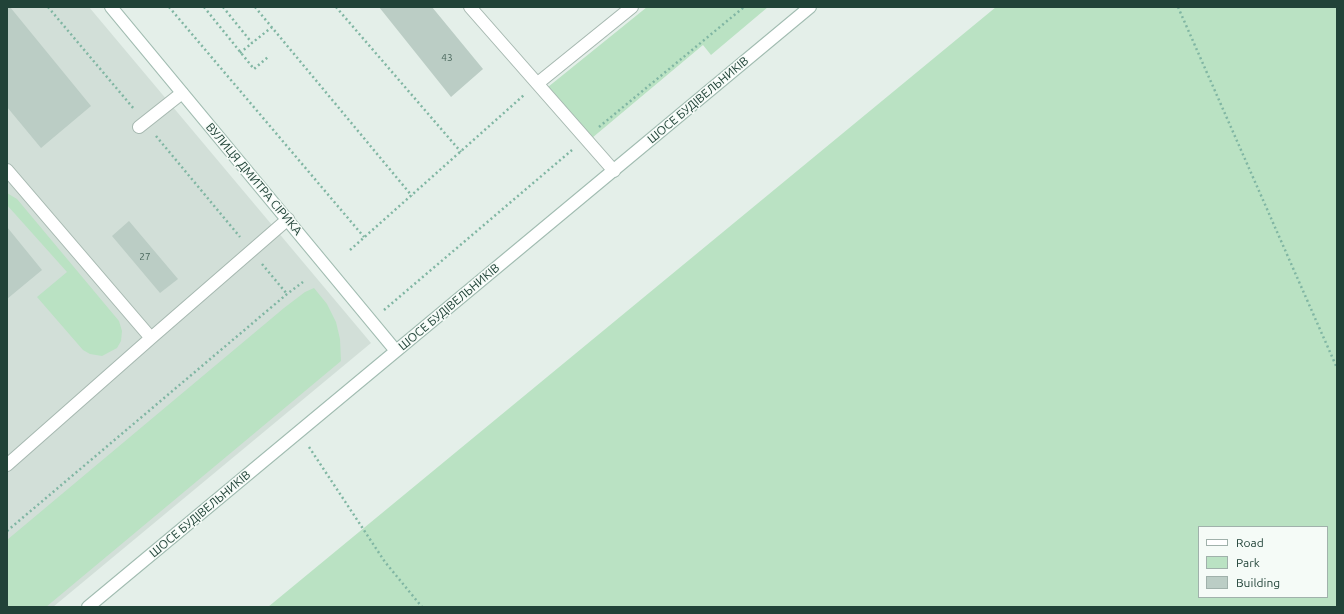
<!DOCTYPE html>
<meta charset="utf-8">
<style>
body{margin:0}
#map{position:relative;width:1344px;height:614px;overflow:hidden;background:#e4efe9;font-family:Ubuntu,sans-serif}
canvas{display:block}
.frame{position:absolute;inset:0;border:8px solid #214338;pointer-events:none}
.legend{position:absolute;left:1198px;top:526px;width:130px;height:72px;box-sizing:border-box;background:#f5fbf7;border:1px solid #a0b1ab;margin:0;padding:5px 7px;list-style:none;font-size:12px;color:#214338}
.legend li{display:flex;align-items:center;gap:8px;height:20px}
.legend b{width:20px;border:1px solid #a0b1ab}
</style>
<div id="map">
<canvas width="1344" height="614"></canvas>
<div class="frame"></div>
<ul class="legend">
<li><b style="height:5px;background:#fff"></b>Road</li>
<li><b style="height:11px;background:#bae2c3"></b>Park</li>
<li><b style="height:11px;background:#bbcdc5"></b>Building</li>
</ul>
</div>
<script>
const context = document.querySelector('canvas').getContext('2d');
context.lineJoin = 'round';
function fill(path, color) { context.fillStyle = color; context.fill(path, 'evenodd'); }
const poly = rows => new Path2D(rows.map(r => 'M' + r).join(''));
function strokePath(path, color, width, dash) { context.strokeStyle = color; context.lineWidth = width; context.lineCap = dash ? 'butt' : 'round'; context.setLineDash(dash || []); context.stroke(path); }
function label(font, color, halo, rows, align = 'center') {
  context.font = font + ' Ubuntu,sans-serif'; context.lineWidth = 3; context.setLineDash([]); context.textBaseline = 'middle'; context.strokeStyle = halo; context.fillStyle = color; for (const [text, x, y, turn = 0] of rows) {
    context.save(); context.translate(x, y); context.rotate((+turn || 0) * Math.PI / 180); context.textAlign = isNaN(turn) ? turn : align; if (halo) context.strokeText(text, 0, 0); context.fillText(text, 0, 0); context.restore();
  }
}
fill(poly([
 [7,7,89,7,371,343,53,607,7,607]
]), '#d2dfd8');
fill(poly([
 [647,7,768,7,711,55,703,45,592,138,548,87],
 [996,7,1337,7,1337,607,268,607],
 [1199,527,1327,527,1327,597,1199,597],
 [7,193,17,199,119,321,122,331,121,341,117,348,102,356,90,354,83,350,37,297,67,272,7,205],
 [314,288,327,304,336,322,340,339,341,361,46,607,7,607,7,540,284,308,305,292]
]), '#bae2c3');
fill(poly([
 [7,7,10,7,91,106,41,148,7,107],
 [379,7,432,7,483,69,451,97],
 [129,221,178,279,160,293,112,236],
 [7,227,42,270,7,299]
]), '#bbcdc5');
const lane = poly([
 [470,7,614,171],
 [538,83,632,7],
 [139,127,182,93],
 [7,170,151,338,288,219],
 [7,465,151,338]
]);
const secondary = poly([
 [111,7,396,351],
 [88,607,810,7]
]);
strokePath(lane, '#a6b8b0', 14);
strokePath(secondary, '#a1bcb1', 14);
strokePath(poly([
 [48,7,134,109],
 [169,7,364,237],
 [204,7,254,69,268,57],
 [223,7,252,43,272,27],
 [255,7,412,196],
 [336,7,461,152],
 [1178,7,1337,368],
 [240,53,252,43],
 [599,127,744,7],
 [156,136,240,237],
 [350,250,524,95],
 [262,264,287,294],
 [384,310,572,150],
 [309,447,385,562,422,607],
 [7,531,287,294,303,282]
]), '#80b6a3', 2.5, [2, 3]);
strokePath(lane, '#fff', 12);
strokePath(secondary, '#fff', 12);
label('10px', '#48665b', null, [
 ["43",447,58],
 ["27",145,257]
]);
label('12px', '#214338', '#f5fbf7', [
 ["ШОСЕ БУДІВЕЛЬНИКІВ",698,100,-40],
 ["ВУЛИЦЯ ДМИТРА СІРИКА",254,179,50],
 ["ШОСЕ БУДІВЕЛЬНИКІВ",449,307,-40],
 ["ШОСЕ БУДІВЕЛЬНИКІВ",200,514,-40]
]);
</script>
